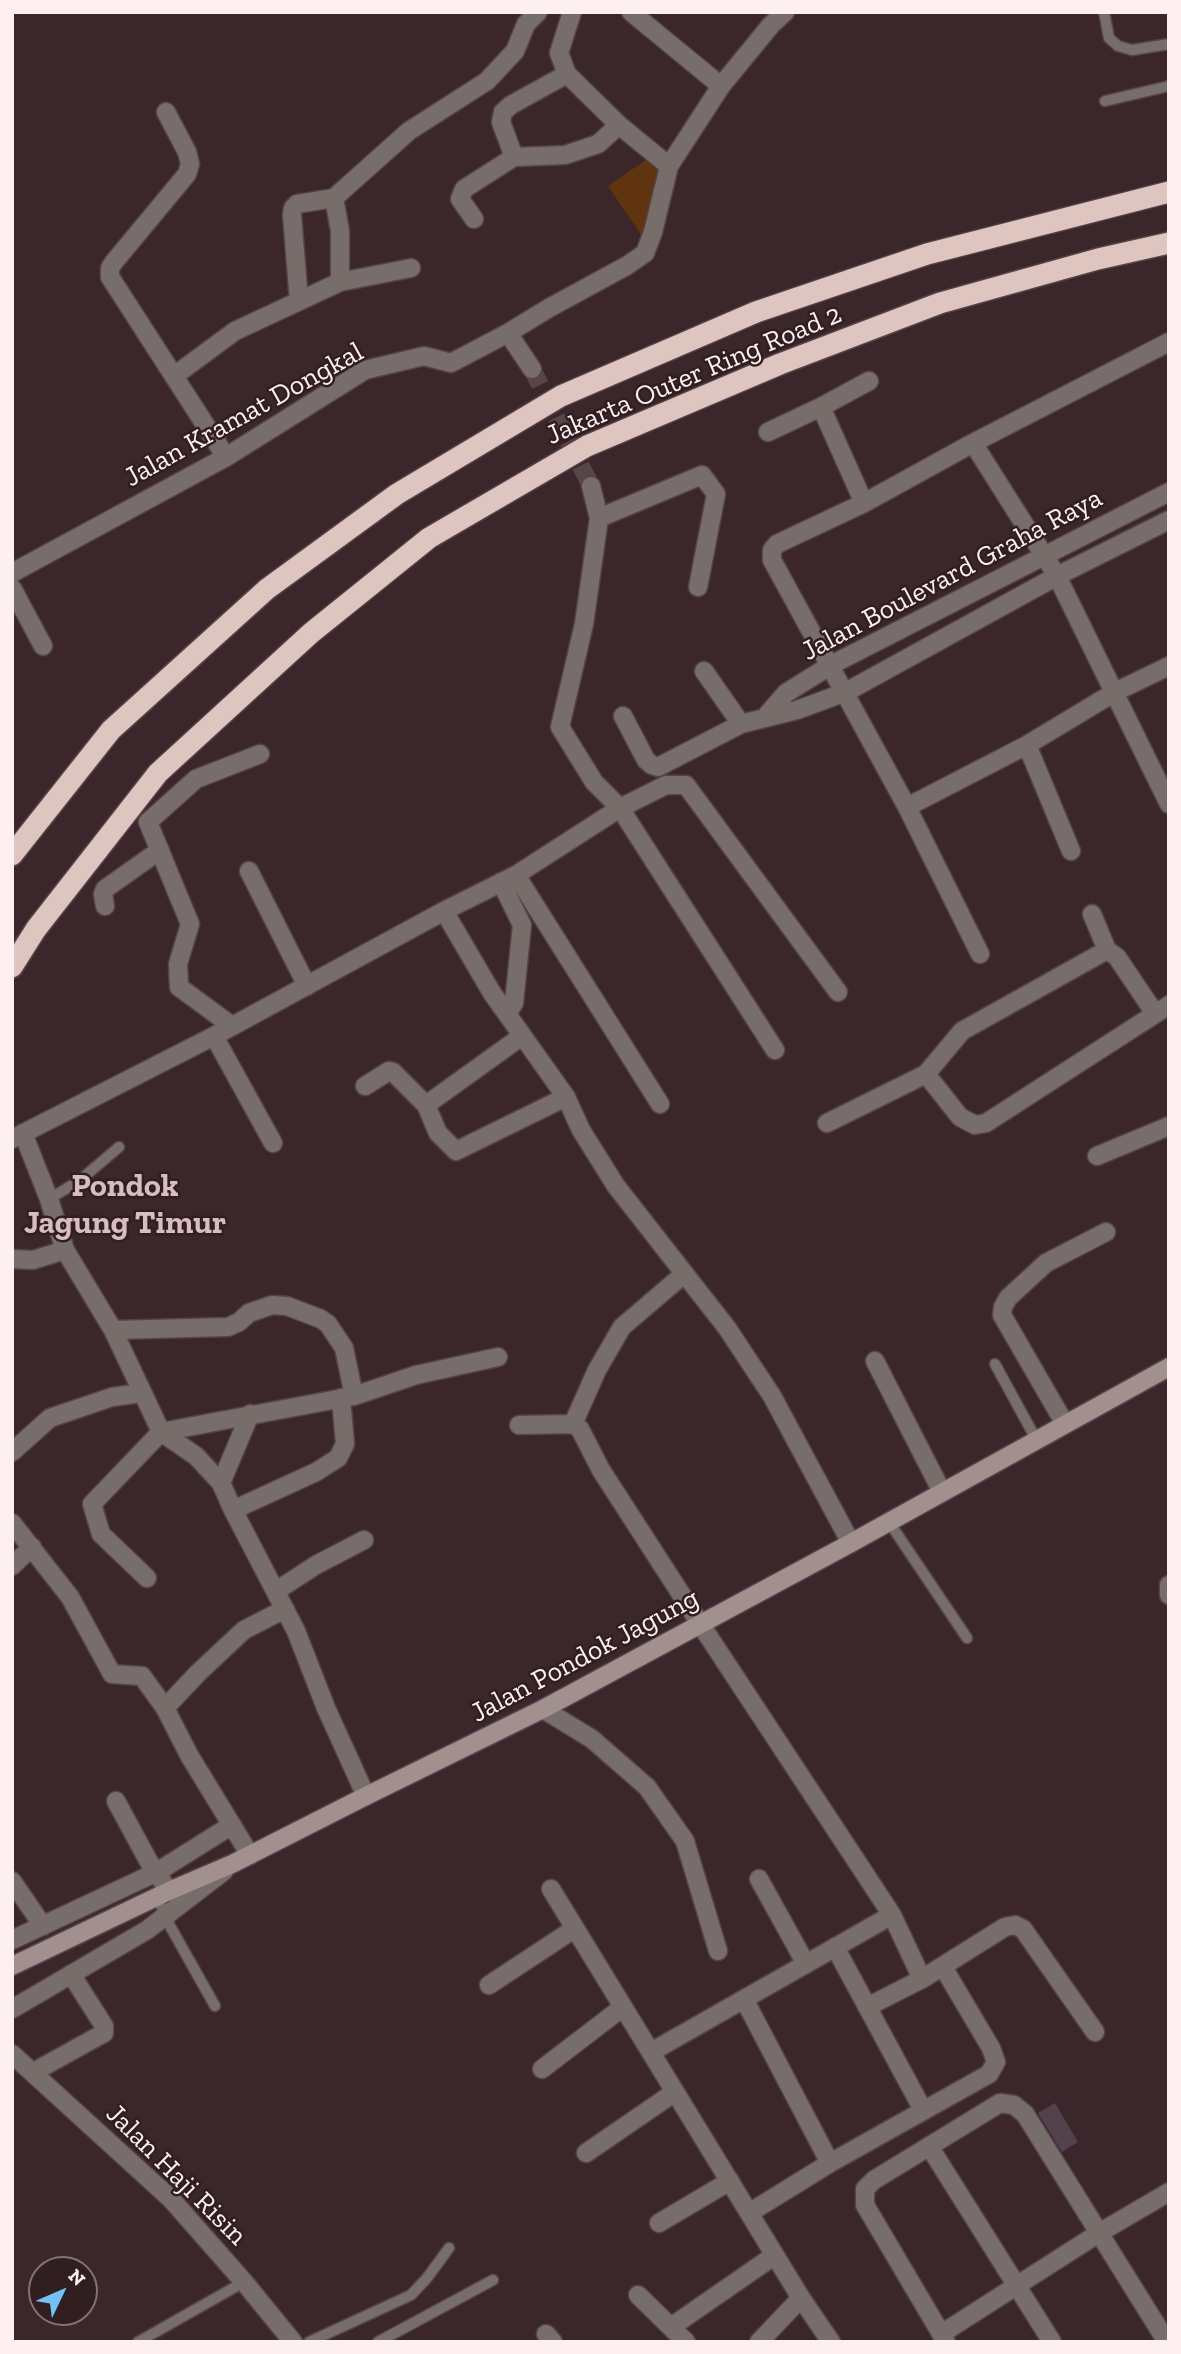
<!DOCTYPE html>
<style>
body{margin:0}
#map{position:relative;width:1181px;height:2354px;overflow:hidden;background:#3b272b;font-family:"Zilla Slab",serif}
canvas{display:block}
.frame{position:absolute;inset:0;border:14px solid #fef0f2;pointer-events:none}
.north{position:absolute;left:28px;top:2256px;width:70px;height:70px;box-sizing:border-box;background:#301e21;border:2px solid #827275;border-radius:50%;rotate:46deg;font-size:19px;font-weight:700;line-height:28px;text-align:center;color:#fef0f2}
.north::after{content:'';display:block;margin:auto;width:24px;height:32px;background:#75c0f6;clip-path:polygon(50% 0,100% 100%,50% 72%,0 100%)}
</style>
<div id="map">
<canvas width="1181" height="2354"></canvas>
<div class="frame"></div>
<div class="north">N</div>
</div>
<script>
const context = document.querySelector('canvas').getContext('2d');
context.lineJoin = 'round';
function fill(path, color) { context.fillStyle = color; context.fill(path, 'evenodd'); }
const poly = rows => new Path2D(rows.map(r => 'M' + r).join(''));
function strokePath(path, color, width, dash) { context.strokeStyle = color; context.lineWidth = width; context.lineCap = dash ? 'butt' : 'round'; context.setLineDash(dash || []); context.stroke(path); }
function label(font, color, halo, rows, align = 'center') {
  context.font = font + ' "Zilla Slab",serif'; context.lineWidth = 5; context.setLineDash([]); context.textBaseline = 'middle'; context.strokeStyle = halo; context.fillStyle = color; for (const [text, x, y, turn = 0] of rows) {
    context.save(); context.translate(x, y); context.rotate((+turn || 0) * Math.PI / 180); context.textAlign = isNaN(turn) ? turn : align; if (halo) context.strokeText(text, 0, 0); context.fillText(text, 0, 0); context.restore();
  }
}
fill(poly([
 [650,157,662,167,651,197,642,236,608,186]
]), '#613410');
fill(poly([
 [1055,2103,1078,2142,1062,2152,1038,2113]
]), '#53414c');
strokePath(poly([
 [532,369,591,486]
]), '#584549', 18, [18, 9]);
const lane = poly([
 [1104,12,1109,38,1118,46,1132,50,1169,44],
 [1105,101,1169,86],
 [49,1199,79,1181,119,1147],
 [995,1364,1036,1439],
 [889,1522,967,1638],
 [157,1897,170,1926,215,2006],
 [138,2342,244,2282],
 [309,2342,411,2295,427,2278,449,2248],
 [378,2342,493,2280]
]);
const street = poly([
 [572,12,559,53,567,74,619,125,669,166],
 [631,12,721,86],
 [166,112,187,152,190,164,187,174,114,262,110,268,110,277,226,457],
 [514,157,501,122,503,112,511,105,567,74],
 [334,198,409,131,487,81,515,51,526,24,538,12],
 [474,219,460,199,464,189,514,157,565,155,598,144,619,125],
 [299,301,292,215,293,208,297,204,334,198,340,231,340,282],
 [508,333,549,308,628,265,645,253,653,232,669,166,721,86,771,25,785,12],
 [174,376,235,331,340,282,411,268],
 [821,407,864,503],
 [768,432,821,407,869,381],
 [973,443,1057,576,1169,804],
 [591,486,599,518,584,624,560,727,594,782,620,808,775,1050],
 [599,518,702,475,716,494,698,587],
 [12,573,226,457,365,370,424,356,451,363,508,333,532,369],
 [12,588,43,646],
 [704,671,741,724],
 [767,715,786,693,831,665,1169,492],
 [623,716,646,760,652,765,658,767,741,724,797,710,846,692,1057,576,1169,520],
 [1027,745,1071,851],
 [907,807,1027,745,1115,692,1169,666],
 [249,871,307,986],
 [516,875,660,1104],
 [501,882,522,925,514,1003,507,1014],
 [105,906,103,894,105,889,160,850],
 [444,911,492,993,566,1097,581,1130,616,1186,727,1328,772,1396,851,1543],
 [1092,914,1107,950],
 [980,954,907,807,772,560,772,550,777,544,864,503,973,443,1169,342],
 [1154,1012,1117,957,1107,950,962,1031,926,1074,960,1117,975,1125,986,1123,1169,1005],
 [232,1026,179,987,178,964,190,924,148,822,196,779,260,754],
 [214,1036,273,1143],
 [522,1036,426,1105,438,1133,456,1151,566,1097],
 [365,1086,389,1071,393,1072,426,1105],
 [827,1123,926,1074],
 [23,1133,49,1199,65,1250,113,1330,161,1432,196,1456,221,1483,233,1510,296,1631,326,1708,366,1796],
 [12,1139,214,1036,444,911,516,875,620,808,666,785,686,785,838,992],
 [1097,1156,1169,1126],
 [12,1259,33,1260,65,1250],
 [113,1330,228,1327,239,1322,249,1313,272,1305,287,1306,321,1319,328,1324,344,1348,354,1396],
 [875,1361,942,1492],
 [573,1424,597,1370,622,1327,684,1274],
 [1065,1424,1002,1315,1003,1307,1008,1298,1046,1263,1106,1232],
 [519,1425,573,1424,580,1429,601,1470,701,1625,892,1915,922,1979],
 [12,1452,50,1418,112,1397,141,1393],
 [221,1483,250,1414],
 [233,1510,316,1472,338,1458,345,1444,341,1398],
 [12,1523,70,1597,112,1674,142,1676,165,1708,189,1755,250,1855],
 [12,1566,32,1547],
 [147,1578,101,1534,92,1504,161,1432,354,1396,416,1375,498,1357],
 [1169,1585,1169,1595],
 [276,1591,316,1565,364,1540],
 [165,1708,198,1673,244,1630,285,1609],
 [543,1709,592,1739,647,1787,685,1841,718,1951],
 [116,1801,149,1862,169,1891],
 [759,1879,806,1964],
 [12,1881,43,1926],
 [551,1889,801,2298,831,2342],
 [12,1940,157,1872,232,1825],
 [835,1947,923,2110],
 [489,1985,574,1929],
 [744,1999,830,2163],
 [867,2007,922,1979,1005,1927,1015,1925,1023,1929,1095,2032],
 [12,2009,147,1930,224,1871],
 [651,2052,892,1915],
 [12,2054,171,2199,244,2282,293,2342],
 [39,2069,104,2033,104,2026,71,1974],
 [542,2069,623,2007],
 [929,2146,1052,2342],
 [586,2153,675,2092],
 [749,2213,830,2163,989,2074,996,2062,991,2048,943,1967],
 [659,2223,730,2181],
 [638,2295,686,2342],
 [671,2327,775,2255],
 [546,2334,553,2342],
 [941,2334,1099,2233,1169,2192],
 [759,2342,801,2298],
 [946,2342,865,2205,865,2189,874,2180,1000,2103,1014,2105,1025,2114,1167,2342]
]);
const secondary = poly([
 [12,1966,169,1891,232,1864,366,1796,543,1709,851,1543,1169,1367]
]);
const highway = poly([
 [12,855,111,730,267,589,397,494,561,396,756,312,927,254,1169,192],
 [12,967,36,929,158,773,311,633,429,538,587,446,780,364,940,303,1098,259,1169,243]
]);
strokePath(lane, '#564347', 13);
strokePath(street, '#564347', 21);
strokePath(secondary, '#564347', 21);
strokePath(highway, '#564347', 24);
strokePath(poly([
 [12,1071,12,1072]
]), '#9f8e91', 3.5, [5, 3.5]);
strokePath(lane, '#776d6b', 10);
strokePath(street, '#776d6b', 18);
strokePath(secondary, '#a1908d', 18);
strokePath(highway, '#dec5bf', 21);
label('28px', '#fef0f2', '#301e21', [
 ["Jakarta Outer Ring Road 2",694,375,-23],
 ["Jalan Kramat Dongkal",244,415,-29],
 ["Jalan Boulevard Graha Raya",952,575,-28],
 ["Jalan Pondok Jagung",585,1656,-28],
 ["Jalan Haji Risin",176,2175,45]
]);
label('bold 32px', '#d7bdc2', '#301e21', [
 ["Pondok",125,1187],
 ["Jagung Timur",125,1224]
]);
</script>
